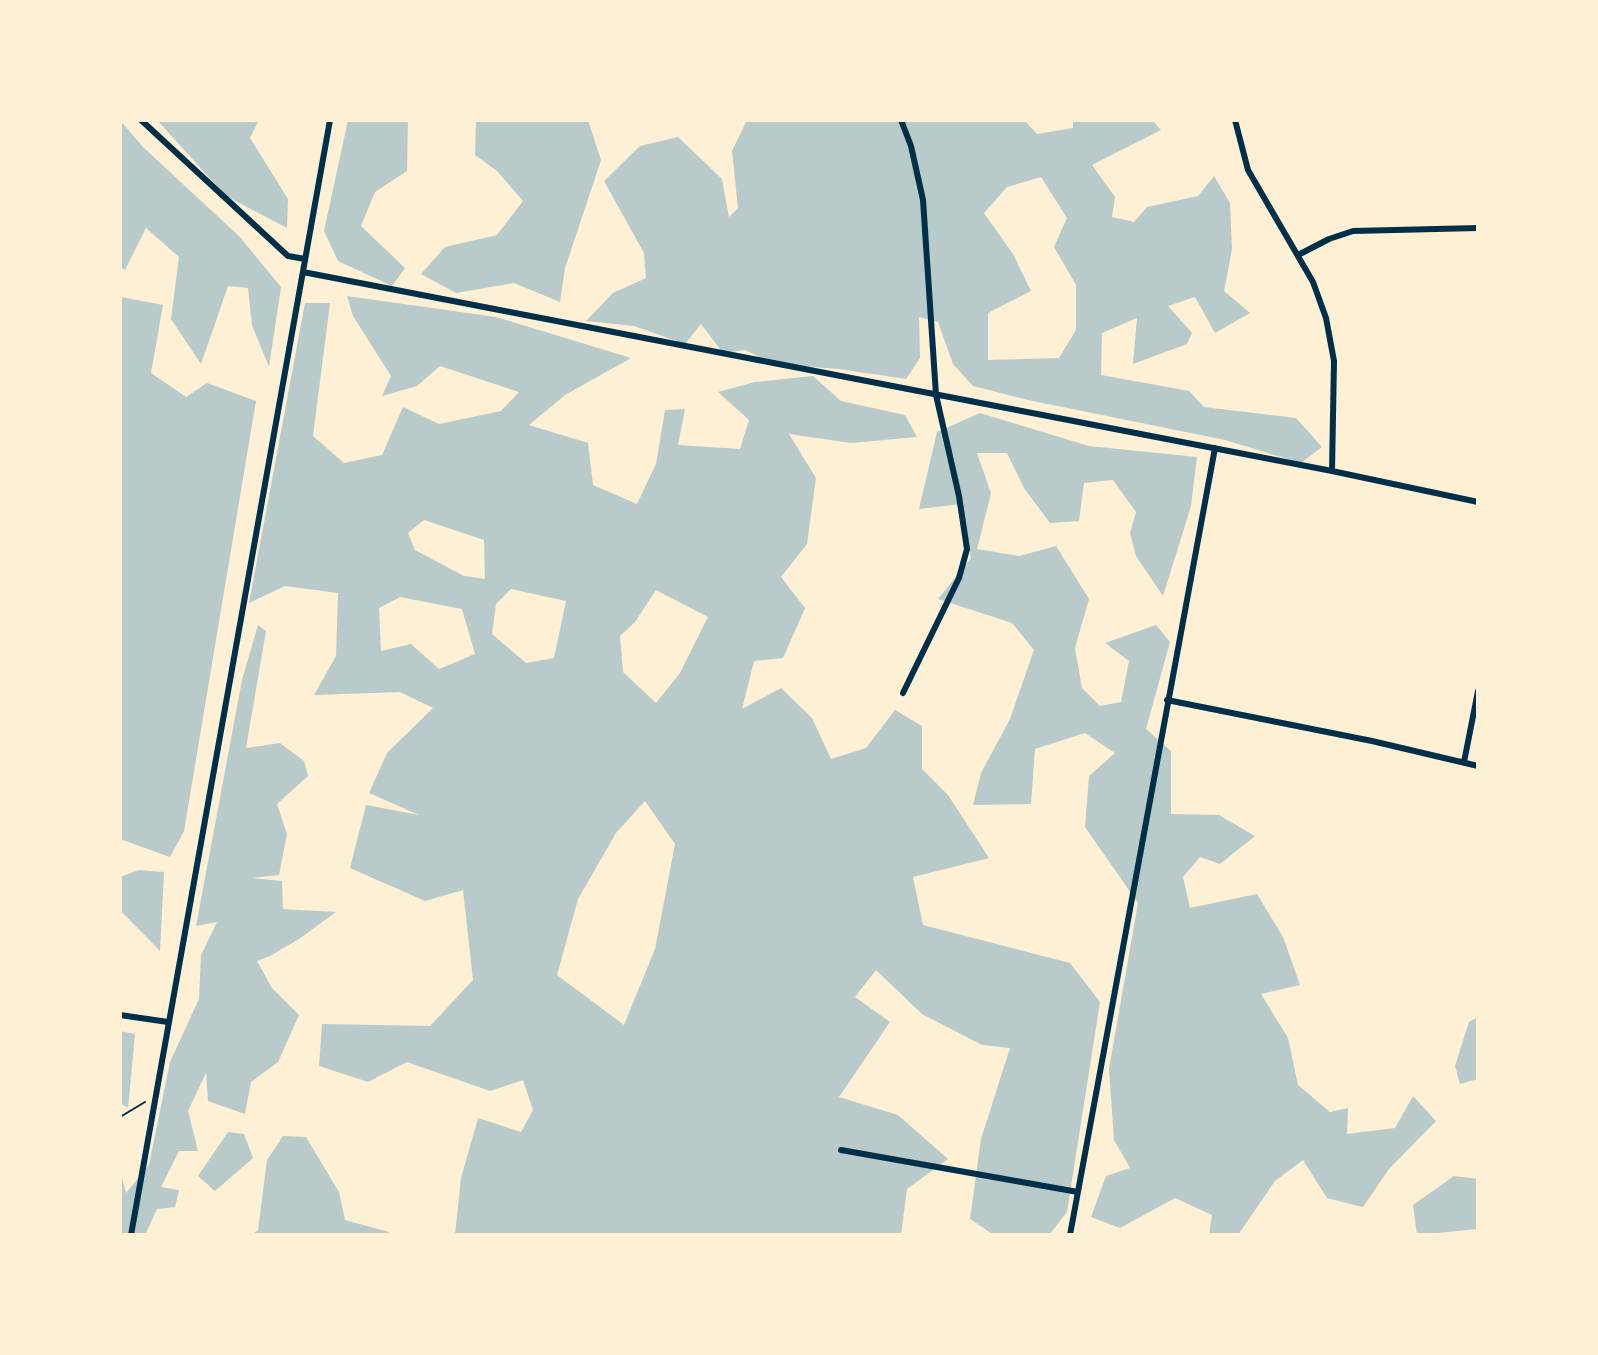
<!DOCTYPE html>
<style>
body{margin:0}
#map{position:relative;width:1598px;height:1355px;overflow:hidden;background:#fdf0d5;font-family:Arial,sans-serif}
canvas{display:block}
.frame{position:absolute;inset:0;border:122px solid #fdf0d5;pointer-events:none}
</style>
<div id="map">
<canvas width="1598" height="1355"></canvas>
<div class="frame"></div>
</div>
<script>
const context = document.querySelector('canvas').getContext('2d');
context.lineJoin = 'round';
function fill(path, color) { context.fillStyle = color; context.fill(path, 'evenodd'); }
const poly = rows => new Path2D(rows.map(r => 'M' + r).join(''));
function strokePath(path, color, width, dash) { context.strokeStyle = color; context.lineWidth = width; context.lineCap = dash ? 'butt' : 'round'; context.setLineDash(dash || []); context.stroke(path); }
fill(poly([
 [120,120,143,147,239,236,281,287,269,367,252,325,248,288,228,286,201,364,171,319,179,257,146,228,125,270,120,267],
 [157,120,259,120,250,138,288,199,287,228,226,196],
 [348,120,408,120,407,171,375,192,361,226,405,268,392,286,338,261,324,231],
 [476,120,588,120,601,160,565,268,560,302,514,283,456,293,421,274,445,247,497,235,523,201,497,171,475,155],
 [747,120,1024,120,1037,134,1073,128,1073,120,1152,120,1161,130,1092,165,1115,197,1112,217,1134,222,1147,207,1198,196,1214,176,1230,203,1232,249,1224,291,1250,313,1215,333,1195,297,1168,306,1192,333,1187,344,1133,364,1137,318,1102,333,1101,375,1189,391,1204,407,1296,418,1322,447,1301,463,1225,440,1028,400,973,386,953,364,938,322,919,317,920,358,906,379,839,369,774,364,745,350,723,353,701,324,685,344,634,326,586,321,613,293,646,278,644,253,604,181,640,146,678,137,722,179,729,217,738,208,732,151],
 [1041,177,1067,218,1054,247,1076,285,1076,330,1059,358,988,360,988,313,1031,291,1013,254,984,213,1007,187],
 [347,296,496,317,631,358,565,395,529,425,588,443,593,485,637,504,656,464,665,410,685,409,678,445,740,449,749,420,718,392,755,382,813,376,841,401,905,415,917,437,851,443,789,434,816,478,807,544,781,577,805,608,783,658,754,661,742,709,781,688,812,718,831,759,866,748,895,710,922,726,922,769,948,795,989,858,913,877,923,925,1070,963,1100,1002,1067,1212,1049,1235,994,1235,970,1219,981,1139,1010,1048,982,1045,922,1014,876,970,855,997,890,1022,839,1097,898,1115,948,1159,907,1189,901,1235,455,1235,461,1178,478,1118,521,1132,533,1110,523,1080,490,1091,407,1062,368,1082,319,1066,322,1024,430,1026,473,980,463,890,425,901,350,868,366,805,419,815,369,793,387,753,433,708,400,692,314,695,336,656,338,593,285,586,249,603,305,303,330,303,313,436,344,463,382,455,403,407,439,424,501,411,519,392,440,366,417,386,382,396,391,376,353,316],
 [424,520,484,540,485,579,464,576,415,550,408,533],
 [511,589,566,601,554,658,526,663,492,634,496,604],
 [656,590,708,617,680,673,656,703,623,672,620,636,635,622],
 [400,597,462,609,475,654,439,669,411,644,381,651,379,608],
 [645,801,675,844,655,949,624,1025,557,975,578,899,616,833],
 [121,297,163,305,151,373,186,397,207,383,256,401,184,831,170,857,120,839],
 [980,413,1089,446,1197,457,1191,506,1163,596,1136,556,1130,533,1136,512,1113,480,1084,483,1079,521,1050,523,1024,488,1007,453,977,453,991,493,977,549,1019,556,1056,546,1089,599,1075,648,1082,688,1100,706,1121,702,1129,661,1105,643,1156,625,1170,642,1146,729,1171,751,1171,814,1219,815,1255,836,1220,864,1200,857,1183,877,1190,908,1257,894,1283,937,1300,985,1261,994,1288,1038,1298,1085,1330,1112,1348,1108,1347,1134,1395,1128,1413,1096,1436,1121,1389,1169,1363,1207,1327,1198,1303,1160,1275,1181,1238,1235,1209,1235,1212,1215,1175,1198,1120,1228,1091,1217,1106,1176,1130,1168,1114,1140,1109,1069,1138,903,1085,827,1089,776,1115,753,1085,733,1035,749,1031,804,973,805,981,773,1010,719,1034,650,1012,623,938,599,971,558,961,504,919,509,937,432],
 [258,625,266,631,246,748,280,743,304,761,308,776,277,804,287,834,279,875,252,878,282,881,283,909,336,912,299,939,270,956,257,961,272,988,299,1015,278,1062,251,1082,245,1114,208,1101,206,1073,188,1111,198,1151,179,1151,161,1187,179,1190,175,1207,157,1209,145,1235,120,1235,120,1171,126,1193,149,1165,170,1062,199,999,201,955,217,922,196,926,242,680],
 [139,870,164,872,160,951,120,910,120,877],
 [1478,1017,1478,1079,1460,1084,1455,1066,1469,1022],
 [120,1031,135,1034,128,1108,120,1103],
 [228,1132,244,1134,253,1158,215,1191,198,1176],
 [283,1136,306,1137,339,1192,345,1220,389,1232,388,1235,252,1235,258,1230,267,1160],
 [1454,1176,1478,1179,1478,1229,1417,1235,1413,1205]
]), '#b9caca');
strokePath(poly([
 [120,1117,145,1102]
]), '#003049', 2);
strokePath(poly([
 [141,120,288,256,305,259],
 [901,120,911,146,923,200,936,395,959,496,967,549,959,578,903,693],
 [1235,120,1248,170,1313,282,1326,318,1334,361,1332,471],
 [1298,255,1329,239,1353,231,1478,228],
 [303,272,1332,471,1478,502],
 [1167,700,1372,741,1478,766],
 [1464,762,1478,691],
 [120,1015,168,1022],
 [841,1150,1078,1192],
 [131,1235,330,120],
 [1070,1235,1215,448]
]), '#003049', 6);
</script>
